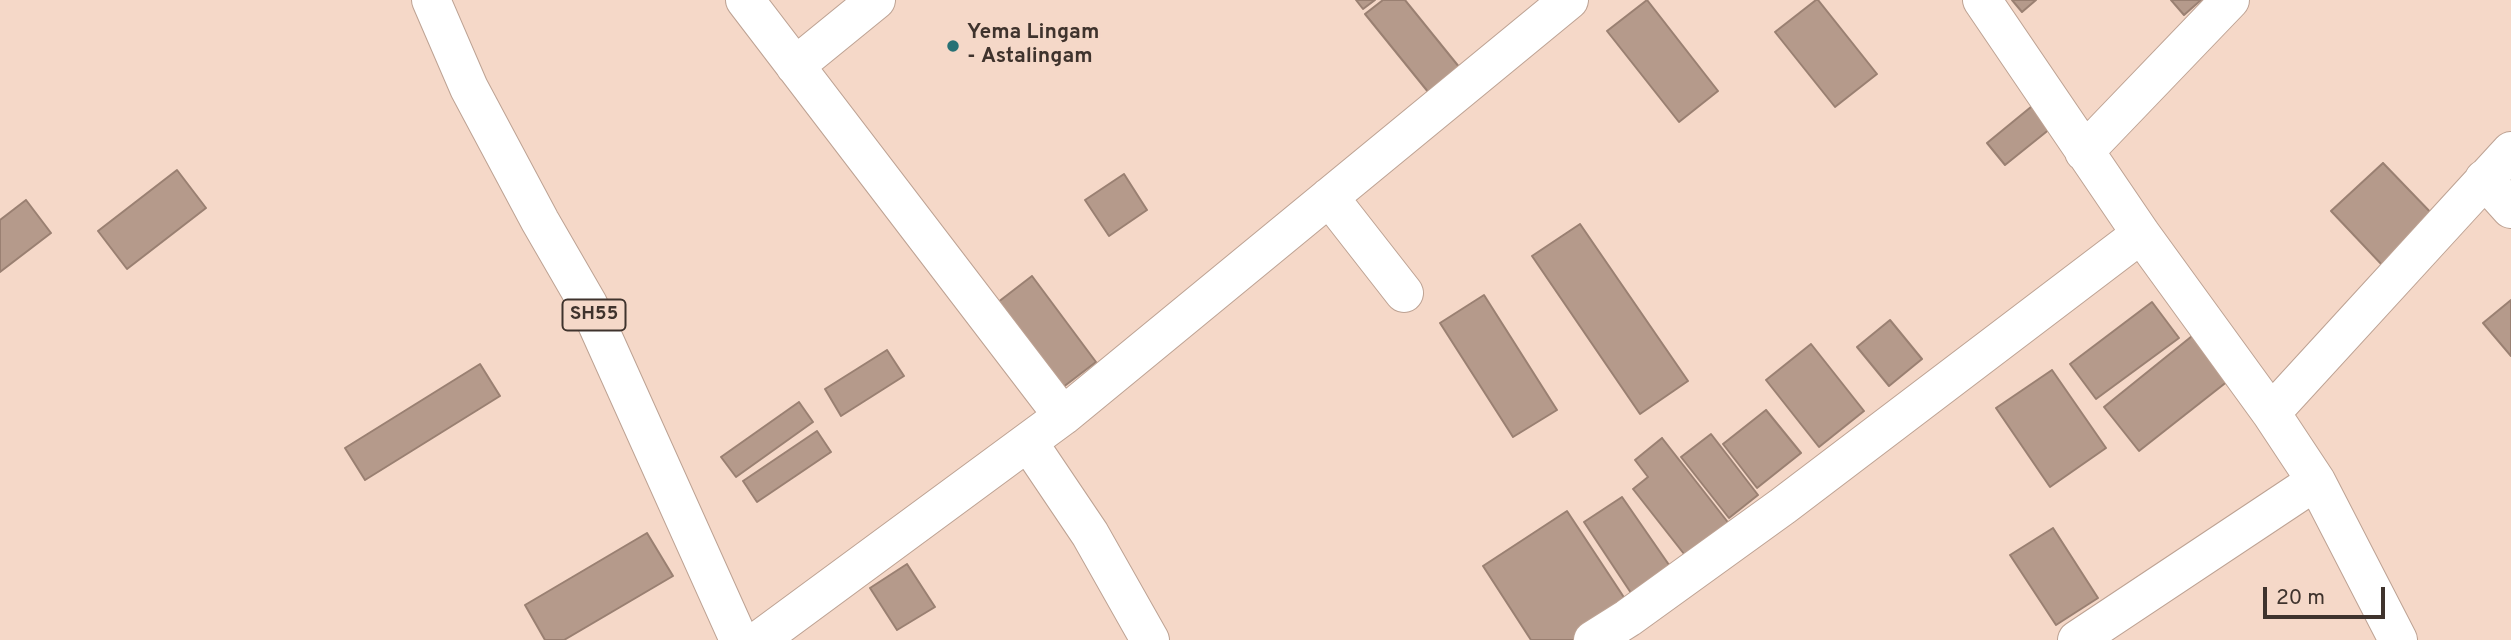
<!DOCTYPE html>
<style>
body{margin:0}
#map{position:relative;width:2511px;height:640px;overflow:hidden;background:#f5d8c8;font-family:Overpass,sans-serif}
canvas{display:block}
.scale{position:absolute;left:2263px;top:587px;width:122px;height:32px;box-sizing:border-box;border:4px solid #3f332d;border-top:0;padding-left:9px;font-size:21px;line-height:24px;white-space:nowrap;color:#3f332d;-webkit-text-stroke:5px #f5d8c8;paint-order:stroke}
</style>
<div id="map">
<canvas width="2511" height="640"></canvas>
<div class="scale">20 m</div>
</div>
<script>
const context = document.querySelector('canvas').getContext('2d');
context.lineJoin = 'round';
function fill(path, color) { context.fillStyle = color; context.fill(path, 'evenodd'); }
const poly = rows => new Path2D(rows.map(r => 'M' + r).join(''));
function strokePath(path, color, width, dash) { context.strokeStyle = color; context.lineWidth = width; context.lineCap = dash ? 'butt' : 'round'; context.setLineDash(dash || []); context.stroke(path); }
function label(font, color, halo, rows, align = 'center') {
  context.font = font + ' Overpass,sans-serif'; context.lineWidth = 5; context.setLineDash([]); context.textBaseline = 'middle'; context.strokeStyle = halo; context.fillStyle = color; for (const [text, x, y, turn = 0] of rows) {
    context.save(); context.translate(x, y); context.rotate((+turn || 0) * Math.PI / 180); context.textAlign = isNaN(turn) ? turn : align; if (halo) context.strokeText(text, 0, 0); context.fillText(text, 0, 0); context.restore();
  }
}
const building = poly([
 [1356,0,1375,0,1363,9,1356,0],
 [1383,0,1405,0,1464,73,1433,98,1365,14,1383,0],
 [1647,0,1718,91,1679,122,1607,31,1647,0],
 [1816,0,1818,0,1877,74,1835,107,1775,32,1816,0],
 [2012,0,2036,0,2022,12,2012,0],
 [2171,0,2201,0,2184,15,2171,0],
 [2037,102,2056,124,2005,165,1987,143,2037,102],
 [2383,163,2436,218,2384,267,2331,211,2383,163],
 [177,170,206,208,127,269,98,231,177,170],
 [1124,174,1147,210,1109,236,1085,200,1124,174],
 [26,200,51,233,0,272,0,220,26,200],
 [1580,224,1688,381,1640,414,1532,256,1580,224],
 [1032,276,1096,362,1058,391,993,306,1032,276],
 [1484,295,1557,410,1513,437,1440,323,1484,295],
 [2511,300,2511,356,2483,323,2511,300],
 [2152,302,2179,338,2096,399,2070,364,2152,302],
 [1890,320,1922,359,1889,386,1857,347,1890,320],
 [2197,332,2233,377,2139,451,2104,407,2197,332],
 [1811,344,1864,411,1819,447,1766,380,1811,344],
 [887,350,904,376,841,416,825,389,887,350],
 [480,364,500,396,365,480,345,448,480,364],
 [2052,370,2106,448,2050,487,1996,408,2052,370],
 [799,402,813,422,736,477,721,457,799,402],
 [1766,410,1801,453,1757,488,1723,444,1766,410],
 [817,431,831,452,757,502,743,481,817,431],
 [1711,434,1758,495,1729,518,1681,457,1711,434],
 [1662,438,1730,525,1688,559,1633,489,1648,477,1635,460,1662,438],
 [1622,497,1676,575,1637,602,1584,522,1622,497],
 [1567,511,1631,608,1583,640,1531,640,1483,566,1567,511],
 [2053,528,2098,598,2056,625,2010,555,2053,528],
 [647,533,673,576,564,640,545,640,525,605,647,533],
 [907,564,935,607,897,630,870,588,907,564]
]);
fill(building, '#b59a8b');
strokePath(building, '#9a8072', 2);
const minor = poly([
 [745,0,1063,416],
 [1982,0,2141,234,2271,413,2316,481,2398,640],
 [795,66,876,0],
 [2084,152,2230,0],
 [2484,179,2511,209],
 [1329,197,1404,293],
 [2271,413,2511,151],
 [1028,442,1090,534,1150,640],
 [759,640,1063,416,1569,0],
 [1593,640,1628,618,1783,506,2141,234],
 [2077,640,2316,481]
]);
const major = poly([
 [431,0,469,88,540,221,588,304,739,640]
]);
strokePath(minor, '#bda293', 40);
strokePath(major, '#bda293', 40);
strokePath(minor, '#fff', 38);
strokePath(major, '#fff', 38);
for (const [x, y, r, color] of [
 [953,46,7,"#277175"]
]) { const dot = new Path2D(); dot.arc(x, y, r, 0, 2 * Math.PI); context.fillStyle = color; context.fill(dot); strokePath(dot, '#f5d8c8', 2.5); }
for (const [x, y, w] of [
 [594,315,63]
]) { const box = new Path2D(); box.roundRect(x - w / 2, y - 15.5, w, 31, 5); context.fillStyle = '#f5d8c8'; context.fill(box); strokePath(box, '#3f332d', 2); }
label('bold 19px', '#3f332d', null, [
 ["SH55",594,315]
]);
label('bold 21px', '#3f332d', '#f5d8c8', [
 ["Yema Lingam",967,34],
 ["- Astalingam",967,58]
], 'left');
</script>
